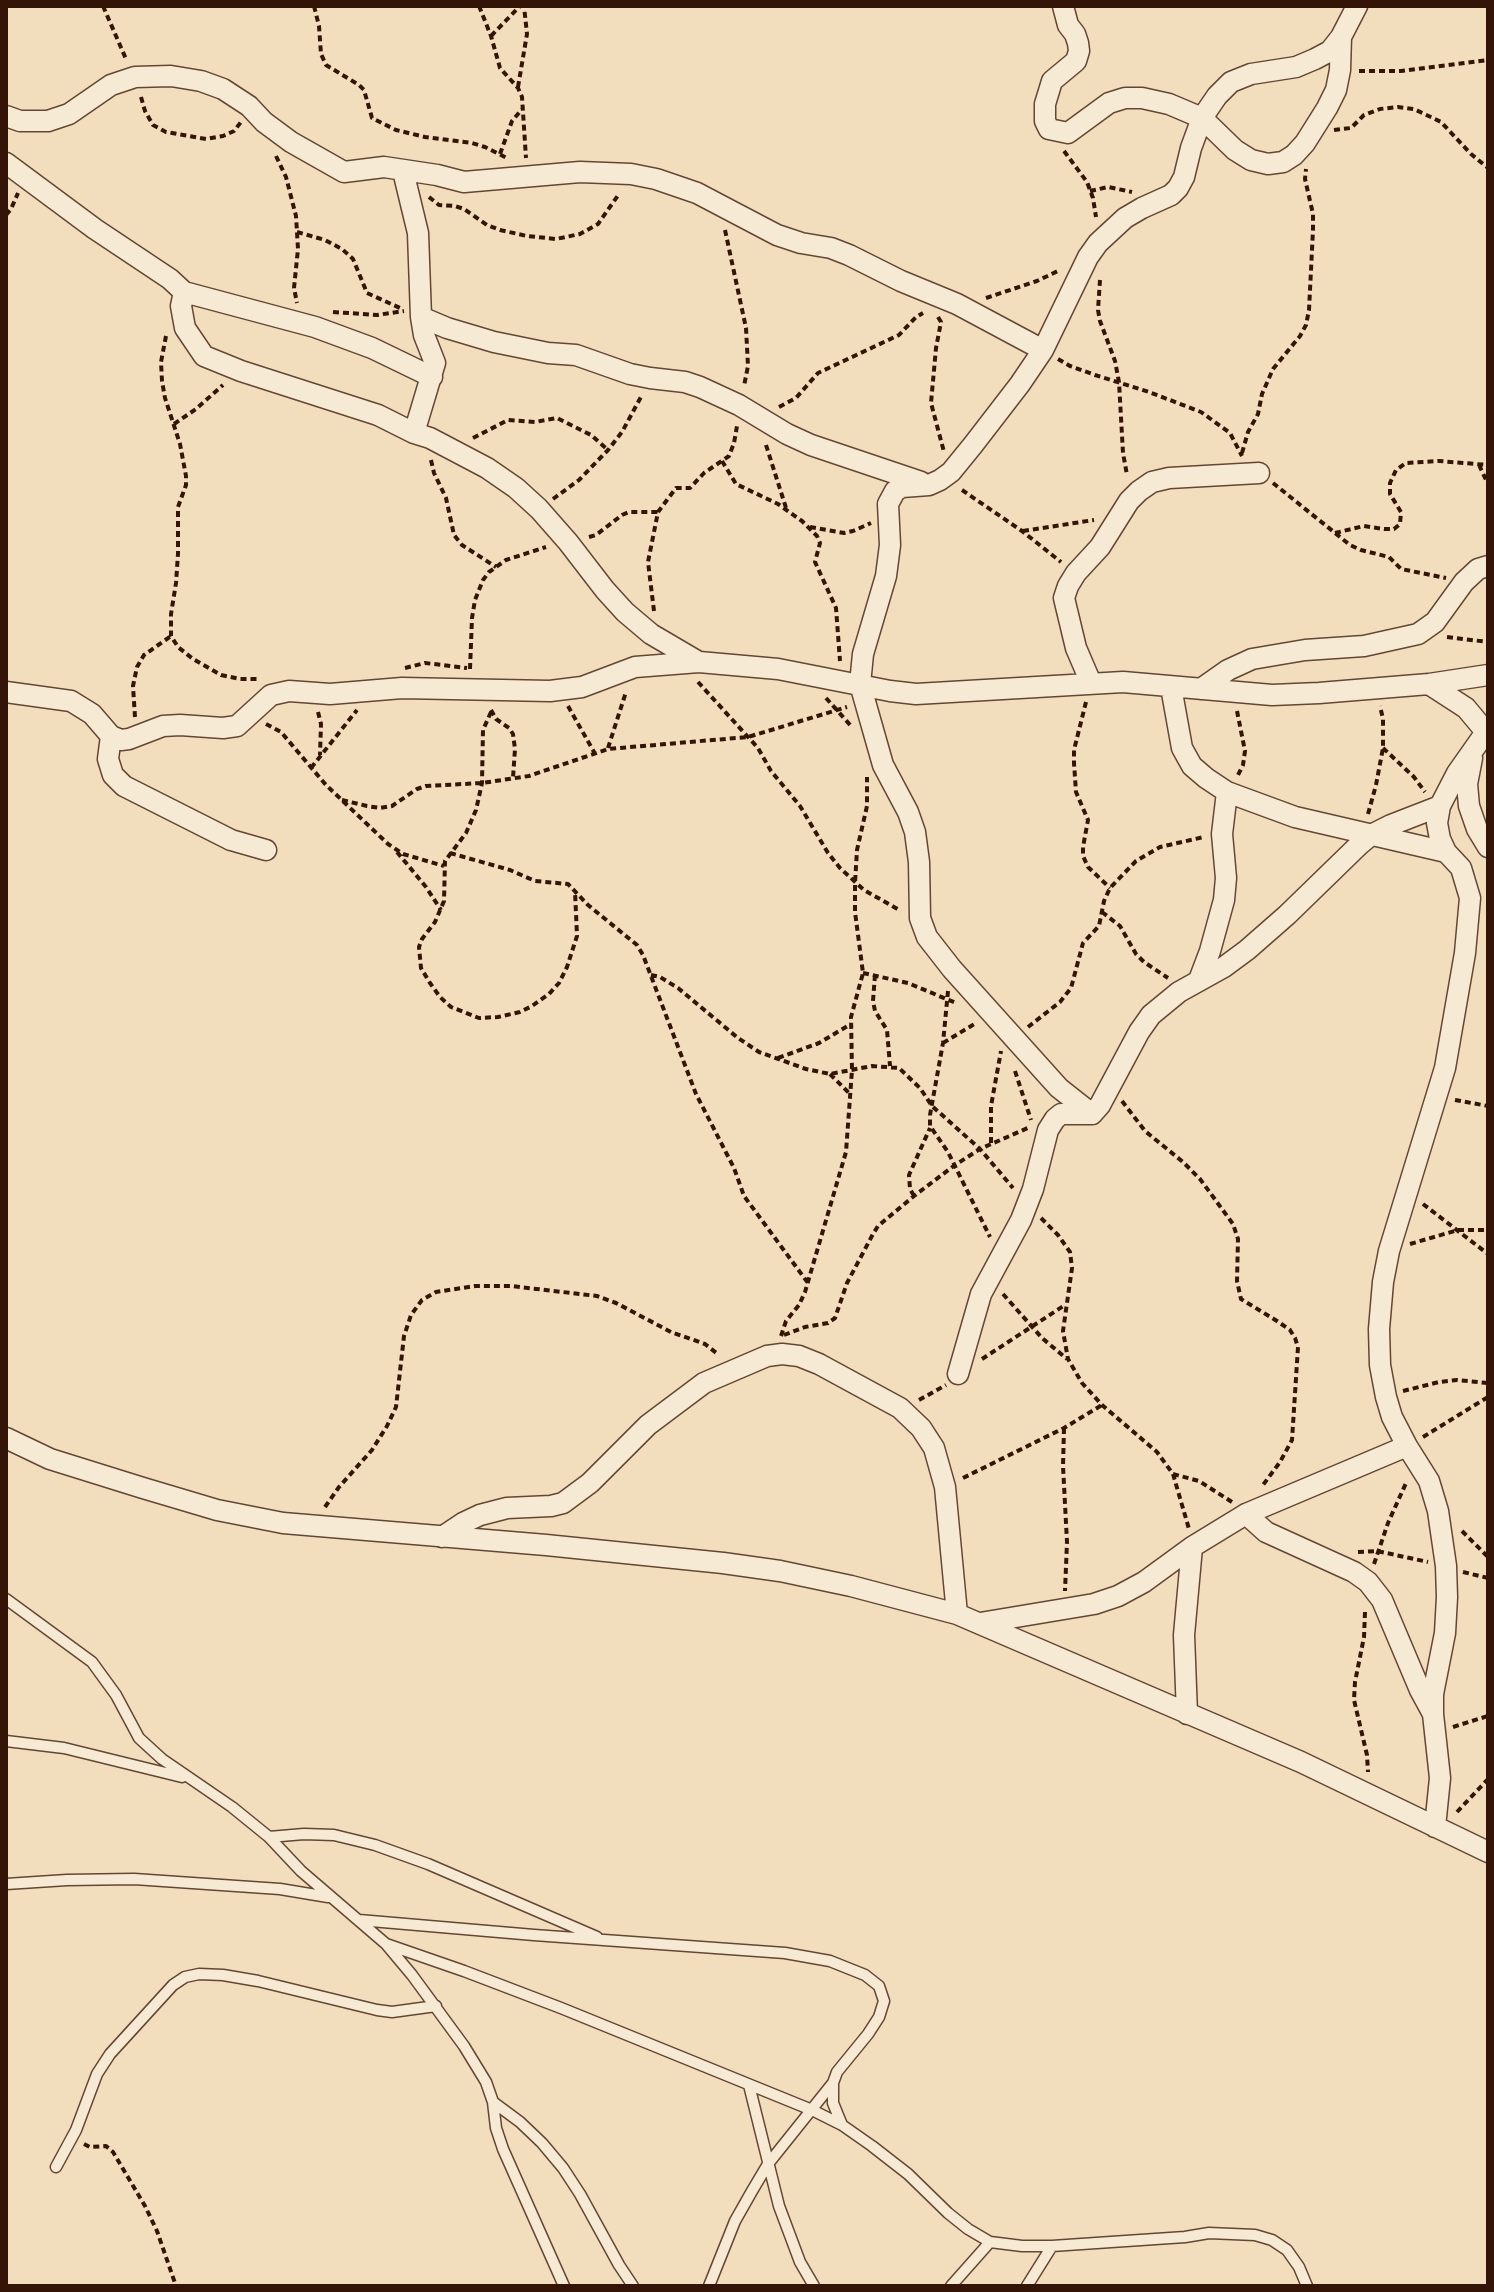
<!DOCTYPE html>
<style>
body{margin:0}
#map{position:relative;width:1494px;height:2292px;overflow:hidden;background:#f2debd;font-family:"IM FELL English",serif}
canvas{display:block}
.frame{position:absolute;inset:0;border:8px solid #341406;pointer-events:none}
</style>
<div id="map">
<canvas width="1494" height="2292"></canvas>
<div class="frame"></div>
</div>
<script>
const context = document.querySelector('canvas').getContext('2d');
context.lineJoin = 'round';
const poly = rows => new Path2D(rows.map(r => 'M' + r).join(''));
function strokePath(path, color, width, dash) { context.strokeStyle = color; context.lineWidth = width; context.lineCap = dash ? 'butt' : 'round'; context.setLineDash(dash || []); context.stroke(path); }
const service = poly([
 [6,1599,92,1662,116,1695,139,1738,162,1759,232,1807,269,1837,301,1871,386,1944,412,1975,464,2046,486,2082,493,2102,496,2128,503,2149,564,2286],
 [6,1741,64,1748,182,1777],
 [269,1837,304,1834,334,1835,375,1845,428,1864,597,1937],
 [6,1884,67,1880,134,1879,280,1889,328,1897],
 [359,1920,534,1935,785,1953,830,1961,865,1975,879,1986,884,2001,879,2017,868,2034,837,2072,833,2083,833,2103,842,2125],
 [386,1944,464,1971,561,2008,812,2110,842,2125,872,2146,908,2174,948,2213,968,2229,990,2242,1022,2246,1052,2246,1185,2237,1209,2233,1255,2235,1272,2240,1287,2250,1299,2267,1307,2286],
 [749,2085,779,2206,800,2262,814,2286],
 [493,2102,520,2122,542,2143,563,2168,580,2194,619,2265,633,2286],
 [56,2167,76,2130,97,2074,110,2054,173,1985,185,1977,199,1974,223,1975,258,1981,377,2010,392,2012,436,2006],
 [709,2286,735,2221,752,2191,768,2164,832,2084],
 [951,2286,990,2242],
 [1027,2286,1052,2246]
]);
const minor = poly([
 [1063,6,1068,25,1075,34,1078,43,1079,51,1076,61,1052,81,1049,91,1045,104,1045,121,1049,129,1068,133,1109,103,1125,98,1142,98,1169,104,1202,118,1235,150,1251,160,1268,164,1283,162,1294,155,1305,143,1327,108,1336,90,1340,70,1341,37],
 [6,116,20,121,48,121,69,114,111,85,135,77,171,76,201,81,223,89,249,106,264,122,291,142,344,172,384,167,437,175,464,182,580,172,631,174,656,179,697,193,777,235,801,243,831,248,849,255,901,281,957,304,1043,350],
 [6,163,95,229,170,279,184,292,181,306,185,328,204,356,241,371,378,415,414,433,430,438,487,468,516,488,539,509,568,542,605,590,625,612,651,634,697,661],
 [403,171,418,233,421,317,424,335,435,363,414,433],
 [184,292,315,327,372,348,432,377],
 [421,317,447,328,494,342,548,353,576,355,630,374,650,378,685,382,700,387,739,405,787,434,811,445,921,482],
 [1091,683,1076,648,1064,598,1068,586,1076,573,1100,547,1129,501,1139,491,1152,482,1169,478,1259,473],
 [1429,684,1466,708,1486,732],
 [1171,687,1182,748,1192,766,1206,778,1227,792,1295,817,1446,852],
 [1201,689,1228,670,1252,659,1305,650,1364,646,1418,634,1435,622,1464,582,1478,569,1488,566],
 [6,692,71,701,92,714,111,736,121,740,129,739,163,726,180,725,223,728,237,726,271,695,289,691,330,694,402,688,550,691,582,687,635,667,699,662,778,669,890,691,916,694,1123,682,1272,695,1319,693,1429,684,1488,675],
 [111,736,108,759,113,775,124,786,231,840,266,850],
 [1472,758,1467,784,1469,806,1477,829,1488,847],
 [1199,980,1210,951,1224,900,1226,878,1222,834,1227,792],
 [1092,1114,1059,1088,952,969,927,937,920,918,919,862,915,832,908,812,883,765,860,684,863,654,886,576,890,545,888,504,895,491,902,487,929,485,940,480,951,472,973,445,1020,384,1043,350,1088,257,1098,243,1125,218,1142,208,1171,195,1178,188,1184,177,1191,148,1202,118,1217,96,1231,82,1251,74,1296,67,1315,59,1330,51,1341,37,1357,6],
 [958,1374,981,1294,1021,1220,1033,1189,1048,1130,1055,1119,1061,1114,1092,1114,1100,1105,1139,1032,1151,1015,1179,992,1224,967,1247,950,1287,915,1359,845,1371,835,1391,825,1440,806],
 [6,1438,50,1459,143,1488,217,1510,283,1523,546,1545,723,1563,780,1571,851,1586,957,1614,1301,1762,1488,1852],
 [1246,1514,1266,1532,1354,1572,1368,1582,1382,1600,1420,1690,1433,1714],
 [442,1537,463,1523,480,1515,507,1508,551,1506,563,1503,590,1483,648,1425,704,1383,767,1356,782,1354,799,1356,819,1364,900,1408,921,1428,934,1448,945,1487,957,1614],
 [980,1623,1094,1604,1118,1596,1144,1582,1192,1547,1246,1514,1407,1446],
 [1187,1714,1184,1635,1192,1547],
 [1435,1827,1440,1778,1433,1714,1433,1694,1445,1633,1447,1597,1446,1566,1438,1511,1429,1481,1407,1446,1392,1417,1386,1397,1380,1365,1379,1329,1383,1282,1389,1251,1445,1068,1465,953,1470,898,1461,868,1446,852,1440,839,1437,823,1440,806,1457,773,1488,729]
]);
strokePath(service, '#644634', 13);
strokePath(minor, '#644634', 23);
strokePath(poly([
 [103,6,126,59],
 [314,6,319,26,321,54,326,65,359,85,364,90,372,118,396,130,425,137,472,143,485,147,507,158],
 [479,6,491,36,500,68,518,88,522,97,526,158],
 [491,36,520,6],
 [1359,71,1401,71,1488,60],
 [518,87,527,34,524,6],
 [141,97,145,111,153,125,166,132,206,139,223,136,234,131,241,122],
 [1334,130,1351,128,1364,115,1380,109,1398,107,1414,109,1441,122,1471,154,1488,168],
 [1064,151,1087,182,1093,198,1096,217],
 [500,154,512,121,523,108],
 [276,156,286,177,296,216,298,249,294,288,297,303],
 [1090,191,1108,187,1132,192],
 [429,197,439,205,455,206,464,209,487,225,500,230,527,236,556,239,580,234,598,224,619,194],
 [6,215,11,209,18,193],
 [725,230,746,328,748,366,744,386],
 [297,232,325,240,342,249,353,259,367,293,400,308],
 [1100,280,1098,310,1100,321,1115,361,1119,382,1123,453,1127,475],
 [986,298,1037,281,1060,270],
 [333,312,377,315,404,311],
 [938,317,941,322,936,348,931,403,944,452],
 [166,336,161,362,162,381,165,398,180,444,186,476,186,485,178,507,178,554,176,583,171,614,171,636,178,647,193,659,221,675,240,679,258,679],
 [1058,359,1070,366,1095,375,1149,392,1201,412,1230,433,1242,456],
 [779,407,796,398,818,373,899,335,916,317,923,313],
 [174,424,196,409,223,385],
 [473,438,508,420,535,422,557,418,591,435,608,450],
 [766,445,787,511],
 [1242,453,1248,432,1258,414,1262,394,1273,369,1300,336,1306,325,1309,310,1313,230,1313,214,1305,179,1306,169],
 [431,460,434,473,446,498,454,535,462,545,496,567],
 [722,461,736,484,778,504,802,521,817,536,820,543,815,562,836,608,840,661],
 [1479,465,1488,484],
 [1273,483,1350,545,1361,550,1389,557,1401,569,1446,578],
 [962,490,1022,531,1061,562],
 [553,499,579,480,608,450,622,432,642,395],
 [810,527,844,533,853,531,871,523],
 [1023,531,1094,520],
 [1335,533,1364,526,1384,529,1394,529,1400,524,1401,512,1390,494,1390,483,1396,470,1406,463,1439,461,1488,465],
 [589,537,596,535,622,515,629,512,658,512],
 [654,611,648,562,658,512,676,488,690,488,704,473,729,456,734,443,737,426],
 [1447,637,1488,642],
 [405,668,425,663,467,668],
 [470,669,472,618,475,600,483,580,489,572,506,560,546,547],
 [698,682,758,748,771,771,800,806,828,853,840,868,864,890,901,911],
 [826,698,852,727],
 [1086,702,1074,750,1074,763,1076,792,1088,820,1083,847,1083,856,1088,867,1110,888],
 [568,706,594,752],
 [491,710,496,719,509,728,513,734,515,749,513,778],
 [1237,711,1245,751,1243,765,1238,775],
 [318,712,321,724,320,755],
 [491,712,483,730,482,783,476,810,466,833,445,861,444,901,435,922,422,939,419,947,421,968,430,983,440,997,451,1007,479,1018,498,1017,520,1012,532,1006,549,994,559,983,567,967,577,936,575,891],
 [135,717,133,686,137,667,144,655,171,636],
 [266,724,281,732,326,785,388,844,403,854,444,866],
 [608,748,626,692],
 [1383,748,1414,777,1425,792],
 [311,768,357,710],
 [342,800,367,806,380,808,392,806,417,789,426,786,482,783,529,776,608,749,748,737,847,707],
 [1368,814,1376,785,1383,748,1383,719,1380,706],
 [397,852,426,887,441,910],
 [450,853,510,870,535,881,568,884,588,905,637,945,643,955,696,1094,734,1168,744,1196,808,1283],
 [1102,912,1120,926,1136,954,1144,962,1168,978],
 [863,973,908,983,956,1003],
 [651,975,660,977,678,988,738,1038,759,1052,806,1069,830,1074,872,1066,899,1068,920,1088,932,1106,980,1149,1013,1188],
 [875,975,873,1001,875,1011,887,1030,890,1066],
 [948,991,943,1043,930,1115,930,1126,948,1152,990,1237],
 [1028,1027,1060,1002,1071,988,1083,943,1099,926,1104,901,1110,888,1136,861,1160,847,1204,837],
 [943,1043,976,1023],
 [778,1058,819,1043,851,1024],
 [1015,1071,1031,1120],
 [830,1074,850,1094],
 [1455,1100,1488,1106],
 [1122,1101,1145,1131,1183,1162,1200,1179,1233,1224,1238,1239,1237,1281,1241,1299,1277,1321,1290,1330,1295,1338,1298,1347,1292,1440,1280,1462,1263,1485],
 [991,1143,991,1106,1001,1051],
 [914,1196,910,1189,909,1175,930,1128],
 [1423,1204,1488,1254],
 [1041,1218,1058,1235,1070,1252,1072,1268,1063,1331,1068,1359,1082,1383,1102,1405,1157,1452,1173,1474,1189,1529],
 [1410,1244,1458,1230,1488,1230],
 [1003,1294,1042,1338,1067,1359],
 [784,1335,805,1327,828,1323,835,1318,847,1283,873,1234,878,1226,914,1196,955,1165,980,1149,1030,1127],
 [781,1336,786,1321,799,1305,805,1292,846,1152,852,1070,851,1017,863,973,855,912,855,883,857,850,867,806,867,777],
 [982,1359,1065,1305],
 [1403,1391,1439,1382,1457,1380,1488,1383],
 [919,1400,946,1385],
 [1064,1428,1063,1466,1067,1542,1065,1591],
 [1423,1437,1488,1397],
 [1173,1474,1199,1481,1232,1502],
 [963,1478,1064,1428,1102,1405],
 [325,1507,339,1487,372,1450,387,1426,396,1407,404,1336,411,1315,422,1300,436,1292,475,1286,511,1286,597,1296,616,1303,671,1332,705,1344,719,1355],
 [1462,1531,1488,1557],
 [1358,1552,1377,1551,1428,1562],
 [1374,1564,1388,1523,1406,1483],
 [1463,1572,1488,1578],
 [1365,1612,1364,1637,1355,1682,1354,1700,1367,1755,1368,1772],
 [1453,1727,1488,1716],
 [1457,1812,1488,1779],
 [84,2144,90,2147,106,2146,113,2152,145,2206,157,2231,176,2286]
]), '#341406', 4, [6, 4]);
strokePath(service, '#f7ead4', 10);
strokePath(minor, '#f7ead4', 20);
</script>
